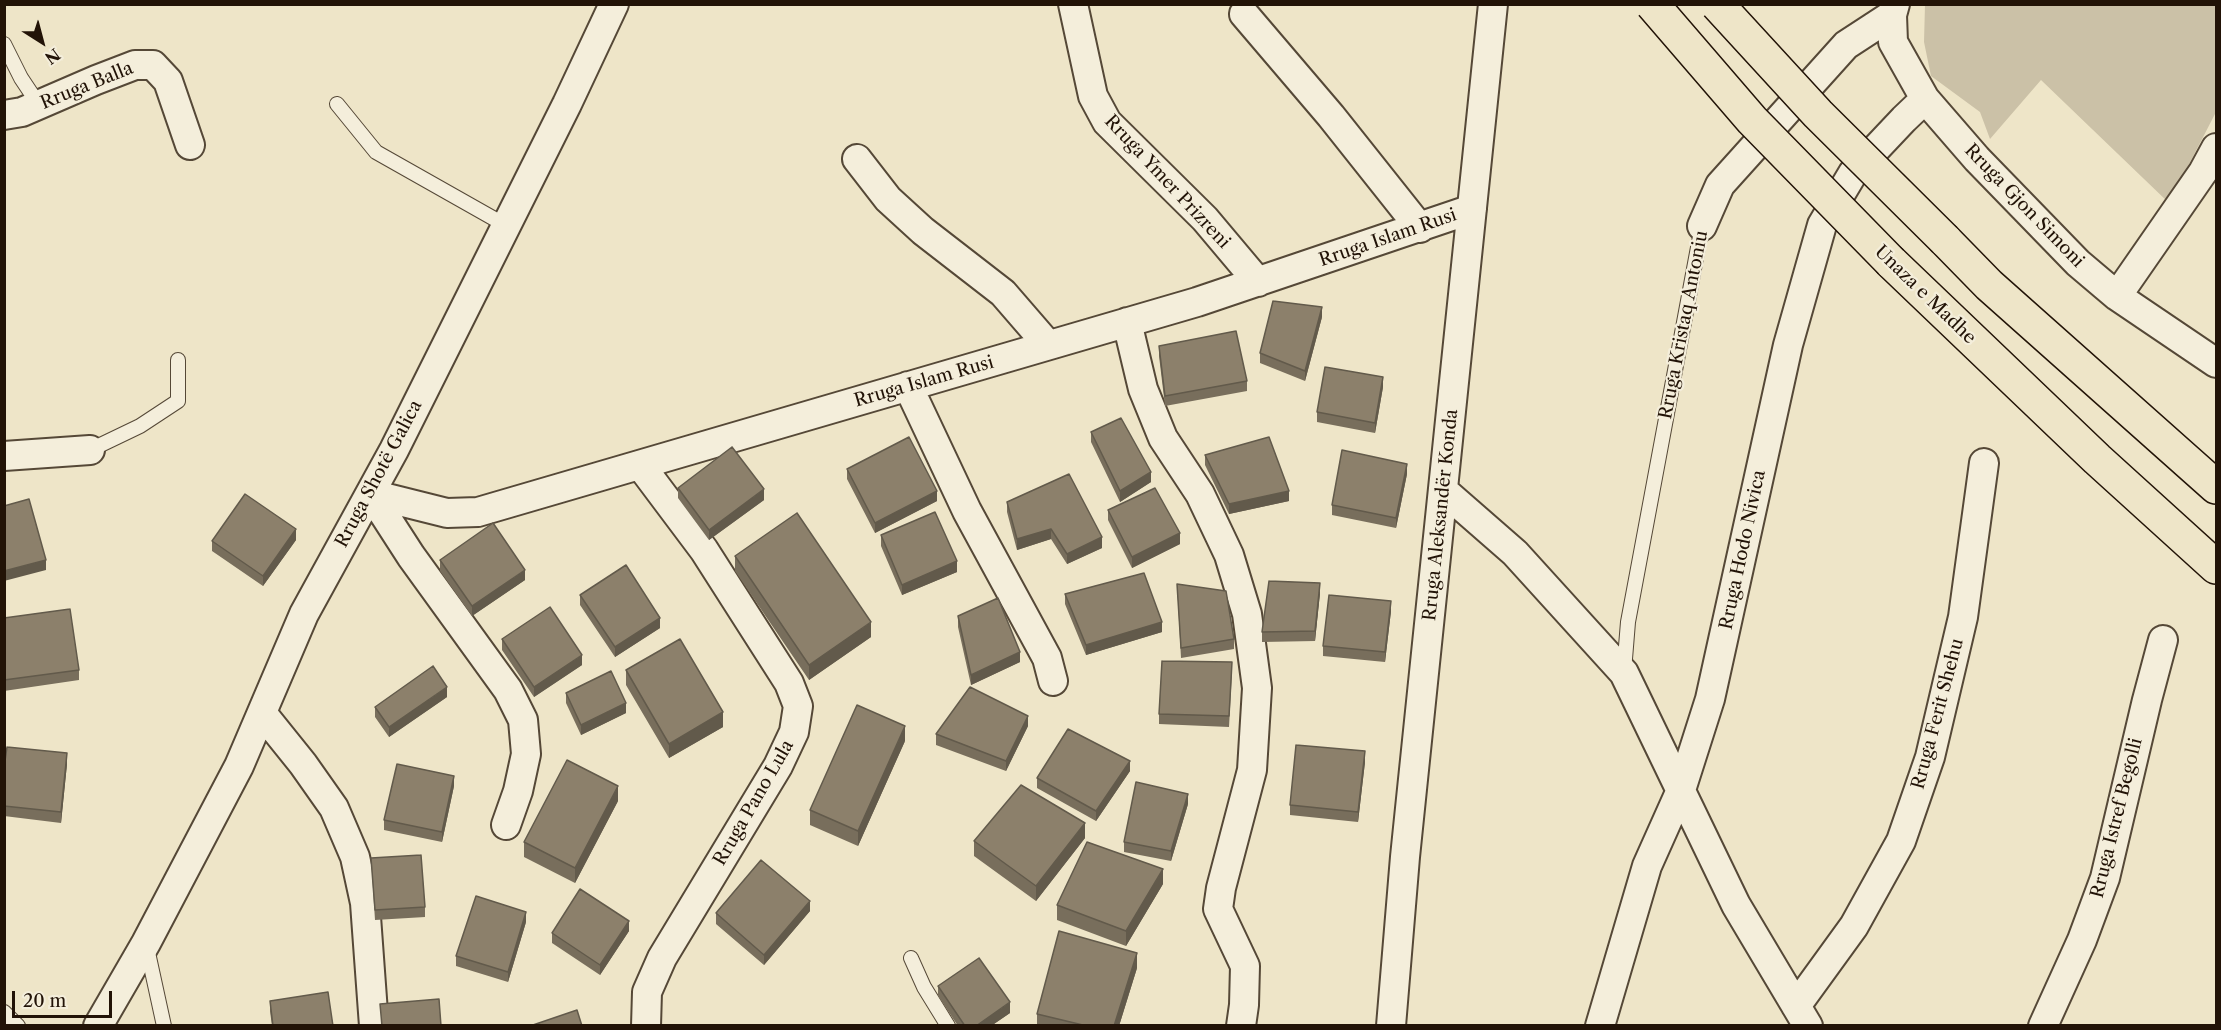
<!DOCTYPE html>
<meta charset="utf-8">
<style>
body{margin:0}
#map{position:relative;width:2221px;height:1030px;overflow:hidden;background:#eee5c8;font-family:"Libre Caslon Text",serif}
canvas{display:block}
.frame{position:absolute;inset:0;border:6px solid #221307;pointer-events:none}
.north{position:absolute;left:12px;top:12px;width:60px;height:60px;-webkit-text-stroke:4px #f4eedb;paint-order:stroke;rotate:144deg;font-size:16px;font-weight:700;line-height:24px;text-align:center;color:#221307}
.north::after{content:'';display:block;margin:auto;width:21px;height:27px;background:#221307;clip-path:polygon(50% 0,100% 100%,50% 72%,0 100%)}
.scale{position:absolute;left:12px;top:991px;width:100px;height:27px;box-sizing:border-box;border:3px solid #221307;border-top:0;padding-left:8px;font-size:18px;line-height:21px;white-space:nowrap;color:#221307;-webkit-text-stroke:4px #f4eedb;paint-order:stroke}
</style>
<div id="map">
<canvas width="2221" height="1030"></canvas>
<div class="frame"></div>
<div class="north">N</div>
<div class="scale">20 m</div>
</div>
<script>
const context = document.querySelector('canvas').getContext('2d');
context.lineJoin = 'round';
function fill(path, color) { context.fillStyle = color; context.fill(path, 'evenodd'); }
const poly = rows => new Path2D(rows.map(r => 'M' + r).join(''));
function strokePath(path, color, width, dash) { context.strokeStyle = color; context.lineWidth = width; context.lineCap = dash ? 'butt' : 'round'; context.setLineDash(dash || []); context.stroke(path); }
function label(font, color, halo, rows, align = 'center') {
  context.font = font + ' "Libre Caslon Text",serif'; context.lineWidth = 4.5; context.setLineDash([]); context.textBaseline = 'middle'; context.strokeStyle = halo; context.fillStyle = color; for (const [text, x, y, turn = 0] of rows) {
    context.save(); context.translate(x, y); context.rotate((+turn || 0) * Math.PI / 180); context.textAlign = isNaN(turn) ? turn : align; if (halo) context.strokeText(text, 0, 0); context.fillText(text, 0, 0); context.restore();
  }
}
fill(poly([
 [1925,5,2216,5,2216,112,2169,203,2041,80,1990,139,1980,112,1931,76,1924,42]
]), '#cbc1a7');
const lane = poly([
 [4,44,21,78,39,105],
 [337,104,376,152,507,226],
 [90,450,140,426,178,401,178,360],
 [1624,671,1628,622,1702,226],
 [147,948,164,1026],
 [911,958,924,987,948,1026],
 [4,1012,18,1026]
]);
const street = poly([
 [1073,4,1093,96,1107,122,1205,219,1258,282],
 [1895,4,1892,15,1893,42,1925,99,1977,159,2078,263,2117,296,2216,363],
 [1244,14,1331,116,1420,228],
 [4,115,22,112,96,80,135,65,153,65,168,81,190,145],
 [857,159,888,199,923,231,1003,293,1048,345],
 [1702,226,1720,185,1846,45,1892,15],
 [2117,296,2203,172,2216,148],
 [1127,322,1143,389,1163,438,1200,494,1229,555,1247,614,1257,688,1252,770,1221,888,1218,909,1245,966,1244,1005,1241,1026],
 [908,386,967,511,1047,658,1053,681],
 [4,456,90,450],
 [641,466,704,550,789,683,798,706,794,732,778,766,662,958,647,992,646,1026],
 [1444,491,1515,553,1624,673,1736,905,1808,1026],
 [371,494,447,513,478,512,1197,302,1472,209],
 [371,494,411,556,508,690,523,720,526,754,518,791,506,825],
 [262,713,303,764,334,808,355,857,365,903,374,1026],
 [1796,1006,1854,926,1901,841,1930,757,1963,617,1984,463],
 [98,1026,146,943,239,766,304,614,394,450,567,104,614,4],
 [1391,1026,1405,857,1493,4],
 [1600,1026,1647,866,1681,790,1710,699,1788,345,1822,225,1853,173,1904,119,1925,99],
 [2043,1026,2082,940,2105,878,2147,700,2163,640]
]);
const highway = poly([
 [1945,240,1989,285,2216,487],
 [1891,262,2097,459,2216,567]
]);
strokePath(lane, '#554837', 16);
strokePath(street, '#554837', 32);
strokePath(highway, '#221307', 36);
strokePath(lane, '#f4eedb', 14);
strokePath(street, '#f4eedb', 28);
strokePath(highway, '#eee5c8', 33);
const highwayBridge = poly([
 [1652,4,1752,120,1891,262],
 [1717,4,1818,114,1945,240]
]);
strokePath(highwayBridge, '#221307', 36, []);
strokePath(highwayBridge, '#eee5c8', 33);
fill(poly([
 [1322,317,1305,381,1260,363,1260,353],
 [1159,346,1247,381,1247,391,1165,406,1159,356],
 [1383,387,1375,433,1317,422,1317,412],
 [1091,432,1151,482,1120,502,1091,442],
 [1205,455,1289,501,1229,514,1205,465],
 [847,469,937,501,875,533,847,479],
 [1407,474,1396,528,1332,515,1332,505],
 [678,488,764,500,709,540,678,498],
 [1007,502,1102,548,1067,564,1051,539,1017,550,1007,512],
 [1108,510,1180,544,1132,568,1108,520],
 [881,535,957,572,902,595,881,546],
 [296,540,263,586,212,551,212,541],
 [735,556,871,637,809,680,735,571],
 [440,560,525,580,472,616,440,571],
 [1177,584,1234,639,1234,649,1181,658],
 [1320,593,1315,641,1262,642,1262,632],
 [1065,594,1162,632,1086,655,1065,604],
 [580,595,660,628,615,657,580,605],
 [1391,611,1385,662,1323,656,1323,646],
 [958,616,1020,662,971,685,958,627],
 [4,618,79,670,79,680,4,691],
 [502,639,582,665,534,697,502,650],
 [626,670,723,727,669,758,626,685],
 [1232,672,1229,727,1159,724,1159,714],
 [566,693,626,713,581,735,566,703],
 [447,697,389,737,375,717,375,707],
 [1028,726,1006,771,936,745,936,734],
 [905,741,858,846,810,825,810,810],
 [1365,762,1358,822,1290,815,1290,805],
 [67,764,61,823,4,816,4,768],
 [1130,771,1096,821,1037,788,1037,778],
 [454,786,442,842,384,830,384,820],
 [618,801,575,883,524,857,524,842],
 [1188,804,1171,861,1124,852,1124,842],
 [1085,838,1036,901,974,856,974,841],
 [371,858,425,907,425,917,375,920],
 [1163,884,1126,946,1057,920,1057,905],
 [810,911,764,965,716,924,716,913],
 [526,922,508,982,456,966,456,956],
 [629,931,600,975,552,943,552,933],
 [1137,968,1119,1026,1037,1026,1037,1014],
 [938,986,1010,1013,991,1026,958,1026,938,996],
 [270,1001,333,1026,272,1026,270,1011]
]), '#786e5c');
fill(poly([
 [1322,307,1322,317,1305,381,1305,371],
 [1383,377,1383,387,1375,433,1375,423],
 [1407,464,1407,474,1396,528,1396,518],
 [1151,472,1151,482,1120,502,1120,491],
 [764,489,764,500,709,540,709,530],
 [937,491,937,501,875,533,875,523],
 [1289,491,1289,501,1229,514,1229,504],
 [296,529,296,540,263,586,263,576],
 [1051,529,1051,539,1017,550,1017,539],
 [1180,533,1180,544,1132,568,1132,557],
 [1102,537,1102,548,1067,564,1067,554],
 [46,560,46,570,4,581,4,571],
 [957,561,957,572,902,595,902,585],
 [525,570,525,580,472,616,472,606],
 [1320,583,1320,593,1315,641,1315,631],
 [1391,601,1391,611,1385,662,1385,652],
 [660,618,660,628,615,657,615,647],
 [871,622,871,637,809,680,809,665],
 [1162,622,1162,632,1086,655,1086,645],
 [1020,652,1020,662,971,685,971,675],
 [582,655,582,665,534,697,534,687],
 [447,687,447,697,389,737,389,727],
 [626,703,626,713,581,735,581,725],
 [723,712,723,727,669,758,669,744],
 [1028,716,1028,726,1006,771,1006,761],
 [905,726,905,741,858,846,858,831],
 [1365,751,1365,762,1358,822,1358,812],
 [67,753,67,764,61,823,61,812],
 [1130,761,1130,771,1096,821,1096,811],
 [454,776,454,786,442,842,442,832],
 [618,786,618,801,575,883,575,868],
 [1188,794,1188,804,1171,861,1171,851],
 [1085,823,1085,838,1036,901,1036,886],
 [1163,869,1163,884,1126,946,1126,931],
 [810,901,810,911,764,965,764,955],
 [526,912,526,922,508,982,508,972],
 [629,921,629,931,600,975,600,965],
 [1137,953,1137,968,1119,1026,1114,1026],
 [1010,1002,1010,1013,991,1026,976,1026]
]), '#625a4b');
const building = poly([
 [1273,301,1322,307,1305,371,1260,353,1273,301],
 [1236,331,1247,381,1165,396,1159,346,1236,331],
 [1325,367,1383,377,1375,423,1317,412,1325,367],
 [1121,418,1151,472,1120,491,1091,432,1121,418],
 [909,437,937,491,875,523,847,469,909,437],
 [1269,437,1289,491,1229,504,1205,455,1269,437],
 [732,447,764,489,709,530,678,488,732,447],
 [1342,450,1407,464,1396,518,1332,505,1342,450],
 [1069,474,1102,537,1067,554,1051,529,1017,539,1007,502,1069,474],
 [1155,488,1180,533,1132,557,1108,510,1155,488],
 [245,494,296,529,263,576,212,541,245,494],
 [29,499,46,560,4,571,4,506,29,499],
 [935,512,957,561,902,585,881,535,935,512],
 [797,513,871,622,809,665,735,556,797,513],
 [493,523,525,570,472,606,440,560,493,523],
 [626,565,660,618,615,647,580,595,626,565],
 [1144,573,1162,622,1086,645,1065,594,1144,573],
 [1269,581,1320,583,1315,631,1262,632,1269,581],
 [1177,584,1226,591,1234,639,1181,648,1177,584],
 [1329,595,1391,601,1385,652,1323,646,1329,595],
 [998,598,1020,652,971,675,958,616,998,598],
 [550,607,582,655,534,687,502,639,550,607],
 [70,609,79,670,4,680,4,618,70,609],
 [680,639,723,712,669,744,626,670,680,639],
 [1162,661,1232,662,1229,716,1159,714,1162,661],
 [433,666,447,687,389,727,375,707,433,666],
 [611,671,626,703,581,725,566,693,611,671],
 [970,687,1028,716,1006,761,936,734,970,687],
 [857,705,905,726,858,831,810,810,857,705],
 [1068,729,1130,761,1096,811,1037,778,1068,729],
 [1296,745,1365,751,1358,812,1290,805,1296,745],
 [7,747,67,753,61,812,4,806,4,768,7,747],
 [567,760,618,786,575,868,524,842,567,760],
 [397,764,454,776,442,832,384,820,397,764],
 [1136,782,1188,794,1171,851,1124,842,1136,782],
 [1021,785,1085,823,1036,886,974,841,1021,785],
 [1087,842,1163,869,1126,931,1057,905,1087,842],
 [421,855,425,907,375,910,371,858,421,855],
 [761,860,810,901,764,955,716,913,761,860],
 [580,889,629,921,600,965,552,933,580,889],
 [476,896,526,912,508,972,456,956,476,896],
 [1059,931,1137,953,1114,1026,1087,1026,1037,1014,1059,931],
 [979,958,1010,1002,976,1026,965,1026,938,986,979,958],
 [328,992,333,1026,273,1026,270,1001,328,992],
 [439,999,441,1026,382,1026,380,1004,439,999],
 [577,1010,582,1026,530,1026,577,1010]
]);
fill(building, '#8c806b');
strokePath(building, '#625a4b', 1.5);
label('18px', '#221307', '#f4eedb', [
 ["Rruga Balla",87,86,-22],
 ["Rruga Ymer Prizreni",1167,182,47],
 ["Rruga Gjon Simoni",2024,206,46],
 ["Rruga Islam Rusi",1388,238,-19],
 ["Unaza e Madhe",1925,295,44],
 ["Rruga Kristaq Antoniu",1684,325,-79],
 ["Rruga Islam Rusi",924,382,-16],
 ["Rruga Shotë Galica",379,474,-62],
 ["Rruga Aleksandër Konda",1441,515,-84],
 ["Rruga Hodo Nivica",1743,550,-78],
 ["Rruga Ferit Shehu",1938,714,-75],
 ["Rruga Pano Lula",754,803,-60],
 ["Rruga Istref Begolli",2117,818,-76]
]);
</script>
